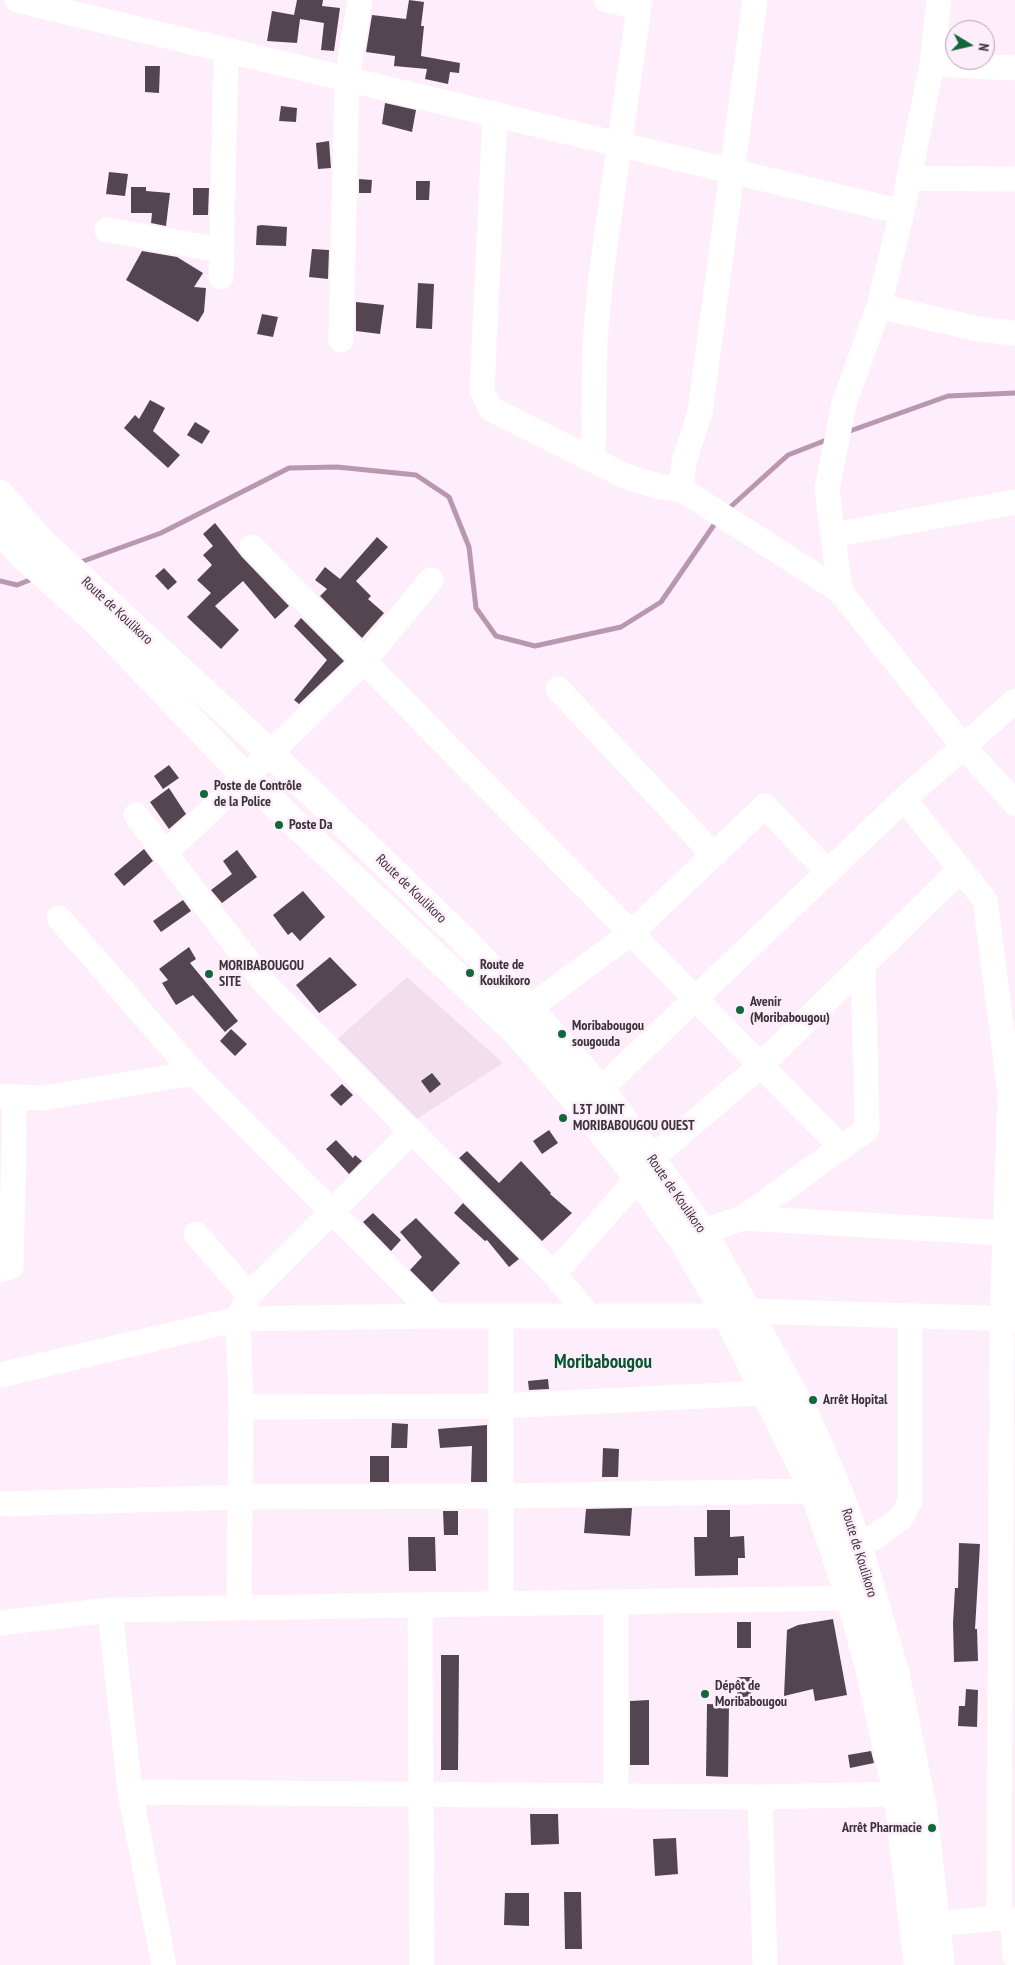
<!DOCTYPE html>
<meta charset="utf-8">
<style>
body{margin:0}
#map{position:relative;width:1015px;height:1965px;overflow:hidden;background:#feedfa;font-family:"PT Sans Narrow",sans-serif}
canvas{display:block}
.north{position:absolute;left:945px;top:20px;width:50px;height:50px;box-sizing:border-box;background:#feedfa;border:1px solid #b0a3ad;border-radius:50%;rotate:99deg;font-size:14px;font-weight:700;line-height:20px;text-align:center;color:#3a3439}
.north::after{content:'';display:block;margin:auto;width:18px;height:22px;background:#11683a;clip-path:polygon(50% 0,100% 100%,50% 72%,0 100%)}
</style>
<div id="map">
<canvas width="1015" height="1965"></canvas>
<div class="north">N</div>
</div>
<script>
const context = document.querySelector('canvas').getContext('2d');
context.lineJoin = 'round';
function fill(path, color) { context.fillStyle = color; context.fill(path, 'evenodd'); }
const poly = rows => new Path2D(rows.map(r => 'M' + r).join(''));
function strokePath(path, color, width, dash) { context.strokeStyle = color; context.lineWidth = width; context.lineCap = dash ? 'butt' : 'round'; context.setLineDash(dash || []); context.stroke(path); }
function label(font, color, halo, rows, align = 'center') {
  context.font = font + ' "PT Sans Narrow",sans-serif'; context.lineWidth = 5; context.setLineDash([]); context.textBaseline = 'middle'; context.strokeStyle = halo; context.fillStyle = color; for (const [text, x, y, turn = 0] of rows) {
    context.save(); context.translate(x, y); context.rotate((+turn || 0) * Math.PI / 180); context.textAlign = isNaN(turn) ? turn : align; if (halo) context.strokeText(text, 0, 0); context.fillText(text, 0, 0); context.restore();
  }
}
fill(poly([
 [407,977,503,1063,412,1122,332,1044]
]), '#f3deee');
strokePath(poly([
 [847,432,948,396,1015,393],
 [727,510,788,455,829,439],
 [78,563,161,533,289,468,337,467,416,475,449,497,469,547,476,608,496,636,535,646,621,627,661,602,718,519],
 [0,581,17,585,35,578]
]), '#b898b0', 5);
fill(poly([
 [297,0,323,0,322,6,340,8,334,51,321,50,324,23,300,19,297,43,267,41,272,11,294,15],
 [409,0,424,2,421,26,424,26,421,56,460,63,459,73,450,72,448,84,425,79,427,69,394,66,395,56,366,52,372,15,406,19],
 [145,66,160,66,159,93,145,92],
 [385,103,416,110,412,132,382,124],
 [281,106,297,108,296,122,279,121],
 [329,141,331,168,318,169,316,143],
 [109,172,128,174,125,196,106,194],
 [359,179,372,180,371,193,359,193],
 [416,181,430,181,429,200,416,200],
 [131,187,146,187,146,191,170,193,166,226,151,223,152,213,131,213],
 [193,188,209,188,208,215,193,215],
 [261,225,287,227,286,246,256,245,257,226],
 [312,249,329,250,328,279,309,277],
 [142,251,177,257,203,273,194,287,206,288,204,312,198,322,126,280],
 [418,283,434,284,432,329,416,328],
 [356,302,384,305,380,334,356,331],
 [262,314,278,317,273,337,257,334],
 [150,400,165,408,153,431,180,455,168,468,124,428,135,415,139,419],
 [195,422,210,431,202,444,187,435],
 [215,523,242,557,289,606,275,619,243,581,215,606,239,630,221,649,187,617,211,593,197,580,212,565,203,555,213,546,203,534],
 [377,537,388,547,356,581,371,596,368,599,384,613,362,638,320,596,327,589,315,580,325,567,340,579],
 [164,568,177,582,168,590,155,576],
 [301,618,344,661,299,704,294,700,327,660,294,626],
 [169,765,179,778,163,789,154,776],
 [169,788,186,814,169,829,150,802],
 [144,849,153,861,124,886,114,874],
 [237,850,257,877,222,903,211,890,232,874,223,861],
 [303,891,325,917,300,941,292,932,288,935,273,915],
 [183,900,191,911,161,932,153,921],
 [189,947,196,959,190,963,238,1021,225,1032,193,995,176,1005,162,983,168,980,159,969],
 [330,957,357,985,319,1013,296,985],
 [231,1029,247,1044,235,1056,220,1041],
 [432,1073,441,1084,430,1093,421,1081],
 [342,1084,353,1095,341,1106,330,1095],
 [549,1130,558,1143,542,1154,533,1141],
 [336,1140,353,1158,355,1155,362,1161,349,1174,326,1149],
 [467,1151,499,1183,521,1161,551,1193,550,1194,572,1213,542,1241,459,1158],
 [463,1203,519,1259,509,1267,487,1240,485,1241,454,1213],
 [373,1213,401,1240,391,1251,363,1222],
 [416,1218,460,1263,432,1292,410,1270,422,1257,400,1232],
 [548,1379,549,1389,529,1390,528,1381],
 [392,1423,408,1424,407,1448,391,1448],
 [487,1425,487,1482,471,1482,472,1446,440,1448,438,1429],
 [603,1448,619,1449,618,1477,602,1477],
 [370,1456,389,1456,389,1482,370,1482],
 [632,1508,630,1536,584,1533,586,1509],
 [707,1510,730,1510,730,1537,744,1536,745,1558,738,1558,738,1575,695,1576,694,1537,707,1537],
 [443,1511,458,1511,458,1535,444,1535],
 [408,1537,435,1537,436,1571,409,1571],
 [959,1543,980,1544,975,1629,977,1629,978,1661,954,1662,953,1623,955,1588,958,1588],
 [833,1619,847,1695,815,1701,813,1689,784,1696,787,1630,798,1625],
 [737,1622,751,1622,751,1648,737,1648],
 [441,1655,459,1655,458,1770,441,1770],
 [737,1677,752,1677,751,1700,737,1700],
 [966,1689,978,1690,977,1727,958,1726,959,1706,965,1706],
 [649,1700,649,1765,630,1765,630,1701],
 [707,1704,729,1705,728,1777,706,1776],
 [871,1751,874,1763,850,1768,848,1755],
 [530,1814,558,1814,559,1844,531,1845],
 [676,1838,678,1874,655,1876,653,1839],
 [564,1892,581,1892,582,1949,565,1949],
 [505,1893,529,1893,529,1926,504,1925]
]), '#534650');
strokePath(poly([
 [17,0,902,212],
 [606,0,639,7],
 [755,0,700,412,684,462,681,489,840,591],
 [939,0,932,64,902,212,879,306,844,404,827,489,840,591,963,746,1015,803],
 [932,64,1015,68],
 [495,114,482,391,491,409,625,476,660,487,681,489],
 [909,178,1015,179],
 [107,230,221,250],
 [221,277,226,50],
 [879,306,978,329,1015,333],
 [341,340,347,79,360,0],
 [593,460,595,343,601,275,640,0],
 [833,535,1015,502],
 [252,547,841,1147],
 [558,689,714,855],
 [904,799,985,900,1010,1093,1002,1319,999,1918],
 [136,815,267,986,554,1274,589,1316],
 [165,853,246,777,364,661,431,580],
 [59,918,194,1073,436,1316],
 [529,1008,631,933,765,806,828,872],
 [0,1096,43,1098,194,1073],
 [587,1102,904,799,1015,701],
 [651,1159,761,1065,961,869],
 [743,1218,1005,1233],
 [703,1231,743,1218,867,1129,863,965],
 [196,1234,249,1295],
 [0,1270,11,1267,15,1097],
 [554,1274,638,1178],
 [748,1311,1015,1319],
 [0,1375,238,1319,436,1316,727,1316],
 [241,1407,501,1406,764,1393],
 [0,1504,240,1497,501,1496,814,1491],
 [859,1548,901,1518,910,1501,910,1318],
 [501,1604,501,1316],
 [420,1605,422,1965],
 [239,1608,241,1407,238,1319,249,1295,412,1131],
 [110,1610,130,1792,164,1965],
 [0,1623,110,1610,850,1598],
 [130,1792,760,1797,897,1794],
 [616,1796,616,1602],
 [760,1797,765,1965],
 [1013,1920,1015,1956],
 [917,1929,936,1924,999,1918,1015,1920]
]), '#fff', 25);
strokePath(poly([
 [0,494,39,539,270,753,459,935,529,1008,601,1089,703,1231,806,1416,839,1492,859,1548,896,1675,923,1808,941,1965],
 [0,530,22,555,96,621,246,777,517,1033,582,1107,638,1178,685,1244,727,1316,814,1491,850,1598,868,1664,897,1794,918,1965]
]), '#fff', 28);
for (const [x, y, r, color] of [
 [204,794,5,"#11683a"],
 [279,825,5,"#11683a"],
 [470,973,5,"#11683a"],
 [209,974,5,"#11683a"],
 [740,1010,5,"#11683a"],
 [562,1034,5,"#11683a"],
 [563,1118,5,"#11683a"],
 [813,1400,5,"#11683a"],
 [705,1694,5,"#11683a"],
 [932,1828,5,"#11683a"]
]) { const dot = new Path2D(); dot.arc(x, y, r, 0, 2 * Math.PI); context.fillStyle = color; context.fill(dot); strokePath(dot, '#feedfa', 2); }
label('14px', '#3a3439', '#feedfa', [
 ["Route de Koulikoro",117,611,43],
 ["Route de Koulikoro",411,889,44],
 ["Route de Koulikoro",676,1194,55],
 ["Route de Koulikoro",859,1553,73]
]);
label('bold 14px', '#3a3439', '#feedfa', [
 ["Poste de Contrôle",214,786],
 ["de la Police",214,802],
 ["Poste Da",289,825],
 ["Route de",480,965],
 ["Koukikoro",480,981],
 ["MORIBABOUGOU",219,966],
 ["SITE",219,982],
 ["Avenir",750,1002],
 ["(Moribabougou)",750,1018],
 ["Moribabougou",572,1026],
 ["sougouda",572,1042],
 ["L3T JOINT",573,1110],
 ["MORIBABOUGOU OUEST",573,1126],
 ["Arrêt Hopital",823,1400],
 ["Dépôt de",715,1686],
 ["Moribabougou",715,1702],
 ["Arrêt Pharmacie",922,1828,"right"]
], 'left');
label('bold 19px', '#04582e', '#feedfa', [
 ["Moribabougou",603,1363]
]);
</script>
